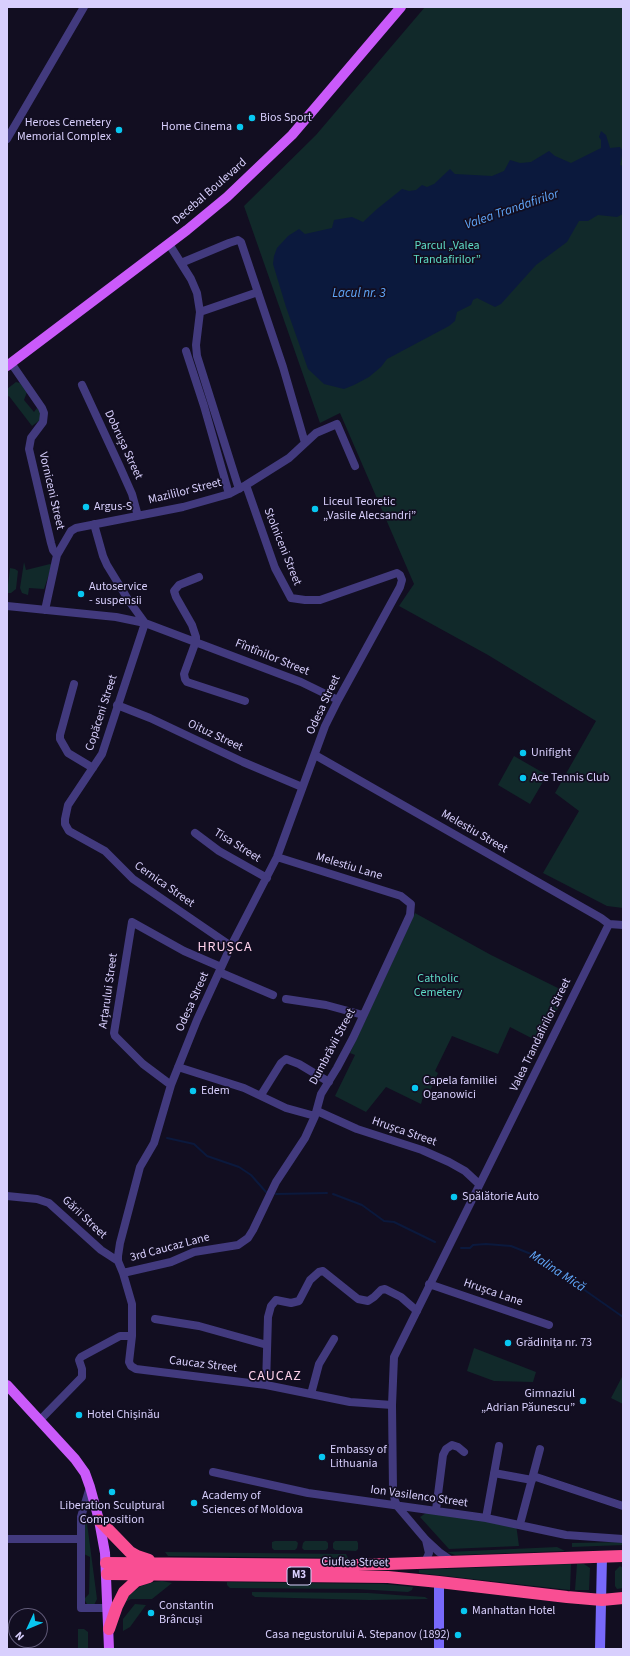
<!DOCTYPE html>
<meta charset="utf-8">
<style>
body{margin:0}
#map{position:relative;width:630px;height:1656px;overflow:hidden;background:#120e21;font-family:"Source Sans 3",sans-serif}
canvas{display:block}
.frame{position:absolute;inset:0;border:8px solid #d8cffd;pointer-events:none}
.north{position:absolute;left:8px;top:1608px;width:40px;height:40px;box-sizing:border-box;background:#120e21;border:1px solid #615b79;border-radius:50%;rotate:226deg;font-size:11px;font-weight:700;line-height:16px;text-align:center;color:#d8cffd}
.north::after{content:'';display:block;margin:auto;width:14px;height:18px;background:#08c7f1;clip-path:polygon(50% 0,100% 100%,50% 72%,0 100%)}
</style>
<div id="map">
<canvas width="630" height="1656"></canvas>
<div class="frame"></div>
<div class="north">N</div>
</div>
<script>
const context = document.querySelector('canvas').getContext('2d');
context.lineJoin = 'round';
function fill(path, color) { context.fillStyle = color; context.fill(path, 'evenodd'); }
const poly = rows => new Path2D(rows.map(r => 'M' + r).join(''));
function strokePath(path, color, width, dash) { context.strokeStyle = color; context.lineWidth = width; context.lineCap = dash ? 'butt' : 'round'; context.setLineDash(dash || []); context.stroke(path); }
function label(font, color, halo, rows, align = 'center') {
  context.font = font + ' "Source Sans 3",sans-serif'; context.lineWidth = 3.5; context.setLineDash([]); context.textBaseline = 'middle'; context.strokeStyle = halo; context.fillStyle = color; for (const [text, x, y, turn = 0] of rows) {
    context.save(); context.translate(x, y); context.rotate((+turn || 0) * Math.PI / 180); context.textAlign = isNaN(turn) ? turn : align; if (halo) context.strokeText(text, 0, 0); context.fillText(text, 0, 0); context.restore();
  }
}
fill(poly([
 [425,7,623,7,623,908,607,906,543,873,579,811,555,793,596,721,488,655,399,606,414,584,340,413,320,423,244,206,316,135],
 [16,382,20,383,27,392,24,400,34,412,37,408,41,412,40,420,32,426,9,396,7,397,7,389],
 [24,562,26,570,50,564,52,565,44,589,29,588,28,595,22,593,20,588],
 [10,568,15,569,18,571,16,589,11,593,7,593],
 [514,756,547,775,530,804,498,785],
 [415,913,491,955,566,992,541,1043,510,1027,498,1054,452,1036,435,1071,438,1073,427,1098,423,1097,421,1104,386,1087,366,1112,335,1096,355,1055,350,1053],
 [474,1348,536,1372,533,1382,494,1381,467,1371],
 [623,1375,623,1404,611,1398],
 [426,1513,516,1524,519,1546,449,1549,420,1517],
 [85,1523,87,1523,97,1599,94,1605,87,1604,84,1599,89,1594,90,1557,84,1554],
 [275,1541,296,1541,298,1543,297,1548,295,1550,274,1550,272,1548,272,1542],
 [305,1541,326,1541,328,1543,328,1548,326,1550,304,1550,302,1548,303,1543],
 [335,1541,357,1541,358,1543,358,1549,356,1551,335,1550,333,1548,333,1543],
 [623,1542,623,1545,572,1547,572,1543],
 [557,1547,565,1551,455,1555,447,1552],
 [165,1552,343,1554,346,1554,348,1558,168,1556],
 [571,1564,570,1590,419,1573,419,1570],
 [577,1564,584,1564,590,1568,589,1590,575,1590],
 [620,1566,623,1568,623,1588,617,1589,615,1586,615,1571],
 [162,1581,172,1583,152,1599,131,1599,125,1602,130,1594,141,1586,154,1582],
 [227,1582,384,1584,413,1587,412,1590,408,1592,356,1589,230,1588,227,1585],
 [252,1592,368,1593,425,1597,428,1599,369,1600,255,1597,252,1595],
 [135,1604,146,1605,130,1627,123,1631,123,1619],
 [78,1629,84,1629,88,1632,88,1649,78,1649]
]), '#11292a');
fill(poly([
 [601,131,606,135,610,148,620,147,623,151,620,165,623,166,623,214,617,217,598,215,588,221,579,221,567,242,536,265,501,304,495,307,477,298,473,300,471,305,457,312,455,321,449,326,387,359,381,367,369,377,354,385,344,389,324,384,308,369,286,307,273,264,274,256,277,248,288,236,299,229,305,234,332,228,334,220,352,217,363,222,377,209,402,189,409,191,416,190,422,185,427,187,434,184,450,169,455,174,492,176,504,171,510,160,520,163,531,162,549,151,555,156,571,163,601,148,601,140,599,137]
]), '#0b193d');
strokePath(poly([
 [167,1138,194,1144,207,1156,239,1167,251,1175,266,1192],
 [276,1194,327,1193],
 [333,1194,362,1205,384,1221,394,1222,435,1242],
 [461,1248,470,1248,473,1245,486,1244,511,1246,536,1256,623,1317]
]), '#0b193d', 2);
strokePath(poly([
 [7,139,84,7],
 [169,244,191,279,197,293,200,312,196,345,197,356,239,489],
 [181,263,229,243,238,240,241,242,283,367,305,443],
 [200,312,258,292],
 [186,351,204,406,229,494],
 [11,363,42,408,44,413,43,422,31,438,29,449,51,543,53,550,57,555],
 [82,385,120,467,132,494,138,516],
 [246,485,275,568,291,598,305,600,320,600,397,573,400,575,402,580,400,587,338,700,325,726,277,857,231,946,197,1020,171,1085,154,1143,140,1167,120,1243,118,1256,118,1261,123,1273,132,1304,132,1336,129,1362,131,1366,136,1369,266,1385,350,1402,392,1405],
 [94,524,103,556,107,565,129,601,145,623,102,754,68,805,65,819,65,824,69,831,105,851,133,879,231,946],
 [199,577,179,585,174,591,176,597,192,625,196,637,196,641,184,674,185,679,187,682,245,701],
 [7,606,116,617,145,623,301,682,338,700],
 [45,610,57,555,71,531,76,528,183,507,229,494,246,485,289,458,316,433,337,424,355,466],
 [74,684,60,735,60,739,68,753,93,768],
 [117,705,150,718,243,762,302,787],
 [315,755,601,918,609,924,623,925],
 [195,833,219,851,267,878],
 [219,972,273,995],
 [286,999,326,1005,363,1015],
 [178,1067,244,1088,286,1108,315,1116],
 [171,1085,143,1064,115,1036,114,1033,132,922,184,951,221,967],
 [261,1095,281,1063,286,1059,299,1064,329,1082],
 [317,1111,357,1129,422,1150,449,1162,465,1171,479,1184],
 [7,1196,37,1199,49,1203,101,1250,118,1261],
 [123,1273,171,1262,194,1252,238,1245,248,1238,253,1230,276,1182,305,1138,315,1116,321,1094,337,1068,353,1038,410,915,411,904,401,896,277,857],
 [429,1284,549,1325],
 [155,1319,199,1326,267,1345],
 [266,1385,268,1317,271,1306,276,1300,291,1303,299,1301,310,1280,319,1272,323,1271,358,1299,368,1301,374,1297,381,1290,385,1289,401,1297,417,1311],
 [311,1394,319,1364,334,1339],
 [40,1420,82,1377,82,1369,79,1360,81,1357,120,1336,132,1336],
 [213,1472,308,1493,486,1518,566,1535,623,1539],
 [494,1473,532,1480],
 [533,1476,623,1506],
 [90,1487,81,1517,81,1608,108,1608],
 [436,1510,443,1455,446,1449,452,1445,458,1447,464,1452],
 [486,1518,499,1446],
 [520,1524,540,1449],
 [7,1539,81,1539],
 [452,1561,439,1552,426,1540,398,1507,395,1501,393,1490,392,1405,394,1357,609,924],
 [422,1564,426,1560,429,1553,426,1540]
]), '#423a7e', 8);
strokePath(poly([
 [439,1649,439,1582],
 [600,1649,602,1557]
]), '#7869fa', 10);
strokePath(poly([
 [7,366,187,230,227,197,292,135,401,7],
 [7,1385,75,1459,85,1473,90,1487,99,1520,105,1553,109,1649]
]), '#ca5afa', 10);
strokePath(poly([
 [99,1520,130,1552,137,1556,149,1560],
 [106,1563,358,1565,623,1556],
 [107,1574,388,1577,439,1582,567,1597,602,1600,623,1598],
 [109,1629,117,1606,124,1592,136,1581,149,1577]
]), '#f94e93', 12);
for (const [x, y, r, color] of [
 [252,118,4,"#08c7f1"],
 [240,127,4,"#08c7f1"],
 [119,130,4,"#08c7f1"],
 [86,507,4,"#08c7f1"],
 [315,509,4,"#08c7f1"],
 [81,594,4,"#08c7f1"],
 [523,753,4,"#08c7f1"],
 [523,778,4,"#08c7f1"],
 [415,1088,4,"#08c7f1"],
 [193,1091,4,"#08c7f1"],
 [454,1197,4,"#08c7f1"],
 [508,1343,4,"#08c7f1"],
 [583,1401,4,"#08c7f1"],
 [79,1415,4,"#08c7f1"],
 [322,1457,4,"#08c7f1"],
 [112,1492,4,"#08c7f1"],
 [194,1503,4,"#08c7f1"],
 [464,1611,4,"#08c7f1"],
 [151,1613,4,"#08c7f1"],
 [458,1635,4,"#08c7f1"]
]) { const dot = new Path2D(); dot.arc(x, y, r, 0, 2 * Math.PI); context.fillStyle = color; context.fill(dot); strokePath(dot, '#120e21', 1.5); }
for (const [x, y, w] of [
 [299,1576,24]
]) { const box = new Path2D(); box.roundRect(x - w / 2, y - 9, w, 18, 3); context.fillStyle = '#120e21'; context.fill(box); strokePath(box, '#d8cffd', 1); }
label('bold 11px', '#d8cffd', null, [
 ["M3",299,1576]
]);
label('12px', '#d8cffd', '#120e21', [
 ["Bios Sport",260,118],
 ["Heroes Cemetery",111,123,"right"],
 ["Memorial Complex",111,137,"right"],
 ["Home Cinema",232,127,"right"],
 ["Liceul Teoretic",323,502],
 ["„Vasile Alecsandri”",323,516],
 ["Argus-S",94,507],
 ["Autoservice",89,587],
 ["- suspensii",89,601],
 ["Unifight",531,753],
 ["Ace Tennis Club",531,778],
 ["Capela familiei",423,1081],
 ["Oganowici",423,1095],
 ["Edem",201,1091],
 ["Spălătorie Auto",462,1197],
 ["Grădinița nr. 73",516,1343],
 ["Gimnaziul",575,1394,"right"],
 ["„Adrian Păunescu”",575,1408,"right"],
 ["Hotel Chișinău",87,1415],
 ["Embassy of",330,1450],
 ["Lithuania",330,1464],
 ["Academy of",202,1496],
 ["Sciences of Moldova",202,1510],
 ["Liberation Sculptural",112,1506,"center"],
 ["Composition",112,1520,"center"],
 ["Constantin",159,1606],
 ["Brâncuși",159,1620],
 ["Manhattan Hotel",472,1611],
 ["Casa negustorului A. Stepanov (1892)",450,1635,"right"]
], 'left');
label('12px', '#d8cffd', '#120e21', [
 ["Decebal Boulevard",210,192,-41],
 ["Dobrușa Street",123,445,65],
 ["Vorniceni Street",51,491,77],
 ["Mazililor Street",185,492,-14],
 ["Stolniceni Street",282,547,68],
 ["Fîntînilor Street",272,658,22],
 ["Odesa Street",324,705,-65],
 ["Copăceni Street",102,713,-72],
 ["Oituz Street",215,736,25],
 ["Melestiu Street",474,832,30],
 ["Tisa Street",237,846,32],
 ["Melestiu Lane",349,867,17],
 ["Cernica Street",164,885,35],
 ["Arțarului Street",109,991,-82],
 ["Odesa Street",193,1002,-66],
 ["Valea Trandafirilor Street",541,1035,-64],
 ["Dumbrăvii Street",333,1047,-62],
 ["Hrușca Street",404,1132,19],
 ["Gării Street",84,1218,43],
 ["3rd Caucaz Lane",170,1248,-15],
 ["Hrușca Lane",493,1293,19],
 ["Caucaz Street",203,1365,7],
 ["Ion Vasilenco Street",419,1497,8],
 ["Ciuflea Street",355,1563,1]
]);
label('12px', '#5edbc5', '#120e21', [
 ["Parcul „Valea",447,246],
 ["Trandafirilor”",447,260],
 ["Catholic",438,979],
 ["Cemetery",438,993]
]);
label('italic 13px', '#60a7fa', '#120e21', [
 ["Valea Trandafirilor",512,210,-19],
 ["Lacul nr. 3",359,294],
 ["Malina Mică",557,1272,33]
]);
context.letterSpacing = '1px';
label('14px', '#fed1ea', '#120e21', [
 ["HRUȘCA",225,948],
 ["CAUCAZ",275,1377]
]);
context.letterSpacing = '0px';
</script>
